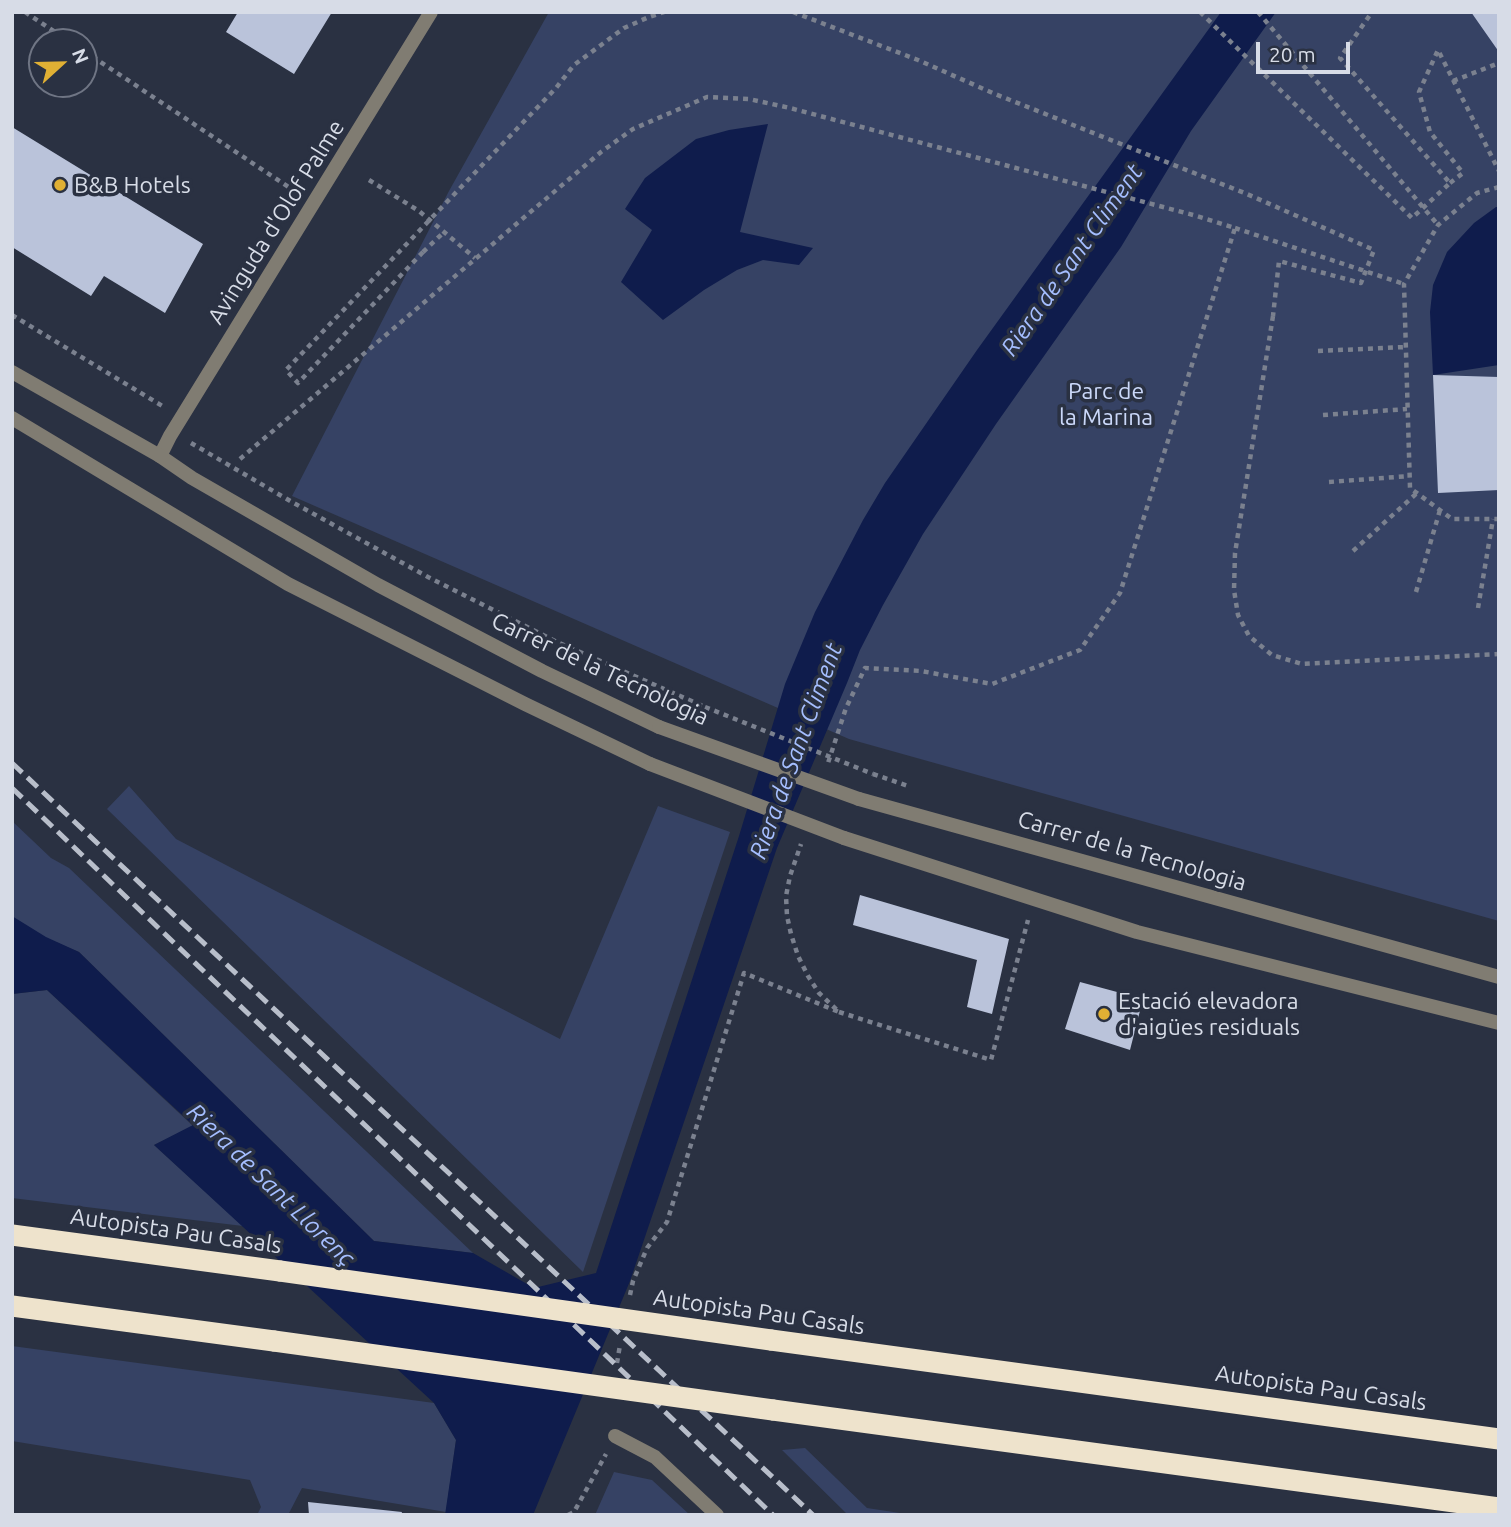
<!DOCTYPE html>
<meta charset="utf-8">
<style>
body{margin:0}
#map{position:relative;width:1511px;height:1527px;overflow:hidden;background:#2a3142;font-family:Ubuntu,sans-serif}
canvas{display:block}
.frame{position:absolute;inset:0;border:14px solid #d7dce7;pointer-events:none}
.north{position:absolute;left:28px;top:28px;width:70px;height:70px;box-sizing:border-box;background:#2a3142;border:2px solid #6f7584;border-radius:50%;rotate:68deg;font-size:19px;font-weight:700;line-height:28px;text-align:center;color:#d7dce7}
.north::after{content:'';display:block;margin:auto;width:24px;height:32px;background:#e0b034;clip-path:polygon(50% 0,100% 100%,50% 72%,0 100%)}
.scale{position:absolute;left:1256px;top:42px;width:94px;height:32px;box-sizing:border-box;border:4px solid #d7dce7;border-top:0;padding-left:9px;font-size:21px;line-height:24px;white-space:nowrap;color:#d7dce7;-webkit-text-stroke:5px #2a3142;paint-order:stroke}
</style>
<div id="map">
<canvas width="1511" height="1527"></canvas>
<div class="frame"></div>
<div class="north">N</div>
<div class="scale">20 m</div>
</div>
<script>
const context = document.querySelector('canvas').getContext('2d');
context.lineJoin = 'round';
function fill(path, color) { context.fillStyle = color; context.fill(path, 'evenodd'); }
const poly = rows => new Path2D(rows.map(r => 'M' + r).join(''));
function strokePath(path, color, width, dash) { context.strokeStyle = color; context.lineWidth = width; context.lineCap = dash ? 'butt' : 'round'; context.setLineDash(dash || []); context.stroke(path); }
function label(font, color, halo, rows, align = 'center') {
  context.font = font + ' Ubuntu,sans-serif'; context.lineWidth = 7; context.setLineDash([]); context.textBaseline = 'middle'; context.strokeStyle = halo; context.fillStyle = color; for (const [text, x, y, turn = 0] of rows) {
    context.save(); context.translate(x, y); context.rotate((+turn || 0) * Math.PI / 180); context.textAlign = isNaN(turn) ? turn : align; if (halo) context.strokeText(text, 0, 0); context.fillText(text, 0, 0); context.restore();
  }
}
fill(poly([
 [549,12,1499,12,1499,921,849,739,292,496,449,191],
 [129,786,176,839,560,1039,658,806,730,832,583,1272,107,809],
 [12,821,51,858,69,868,473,1253,374,1241,79,952,12,924],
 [47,990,193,1126,154,1145,243,1226,12,1198,12,994],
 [12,1346,434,1403,456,1440,446,1512,302,1488,288,1515,257,1515,261,1507,250,1480,12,1441],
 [805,1448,867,1508,913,1515,848,1515,782,1450],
 [614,1472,652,1480,690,1515,595,1515]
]), '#364264');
fill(poly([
 [1221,12,1276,12,1191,131,1121,247,996,424,923,534,883,605,860,650,847,683,777,848,630,1281,533,1515,445,1515,456,1440,434,1403,154,1145,193,1125,47,990,12,994,12,916,46,937,79,952,374,1241,473,1253,534,1288,596,1273,739,836,785,684,815,612,863,520,885,483,977,350],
 [768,124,740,232,813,248,799,265,763,260,737,270,704,290,663,320,621,282,652,230,625,209,645,178,696,139,729,130],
 [1496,207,1499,207,1499,365,1433,375,1430,312,1433,285,1447,252,1474,223]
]), '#0f1c4c');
fill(poly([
 [238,12,332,12,294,74,226,32],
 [1471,12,1499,12,1499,52],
 [12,127,203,244,165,313,104,276,91,296,12,247],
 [1433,375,1499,377,1499,490,1438,493],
 [860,895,1009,939,992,1014,967,1007,977,960,853,925],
 [1080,982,1143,999,1130,1050,1065,1029],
 [308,1502,402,1512,401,1515,309,1515]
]), '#bac3da');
strokePath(poly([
 [25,12,70,42],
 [1258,12,1438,225],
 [84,51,296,192],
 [1453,81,1499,63],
 [369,180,419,211,475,258],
 [1450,183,1463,173,1430,132,1419,92,1438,50,1499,171],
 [1499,187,1477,193,1438,225,1404,284,1410,488,1452,519,1499,519],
 [1235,228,1404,284],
 [423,252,444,232],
 [12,315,164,407],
 [1273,316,1235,553,1234,590,1238,615,1249,636,1272,655,1302,664,1499,654],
 [1318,351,1406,347],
 [1323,415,1407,409],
 [191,443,292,502,428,577,557,642,705,707],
 [240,459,601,152,633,129,707,97,749,99,790,108,1197,216,1235,228,1120,593,1080,650,992,684,921,671,865,668,846,708,827,766],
 [1329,482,1409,476],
 [1353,551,1417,493],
 [1416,592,1440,510],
 [1478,608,1493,519],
 [873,774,908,786],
 [839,1012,991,1060,1028,920],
 [630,1295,633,1281,647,1248,667,1222,744,973,839,1012,819,993,808,976,798,956,791,934,787,916,786,896,790,876,801,844],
 [617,1363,620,1345],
 [568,1515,574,1512,606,1454]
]), '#7b818f', 4.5, [5, 5]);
strokePath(poly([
 [160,456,170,436,431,12]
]), '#807c72', 14);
strokePath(poly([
 [12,372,160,456,192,478,378,585,542,671,659,727],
 [12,418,288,584,525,704,650,764],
 [859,799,1499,977],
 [844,838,1137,932,1499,1023],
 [615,1436,655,1457,717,1515]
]), '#807c72', 14);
strokePath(poly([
 [12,1235,280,1271],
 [12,1306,274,1341],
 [771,1340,1499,1439],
 [773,1410,1499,1508]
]), '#eee3cc', 21);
strokePath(poly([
 [12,763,813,1515],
 [12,788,773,1515]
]), '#b8beca', 5, [14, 7]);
strokePath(poly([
 [793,12,918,60,995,94,1247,194,1374,250,1361,283,1279,261,1273,316],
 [1200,12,1412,218,1450,183,1340,58,1372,12],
 [423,252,298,383,286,370,556,88,574,65,624,28,649,17,664,12],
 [705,707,873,774]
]), '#7b818f', 4.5, [5, 5]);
strokePath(poly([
 [659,727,859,799],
 [650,764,844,838]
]), '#807c72', 14);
strokePath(poly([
 [280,1271,771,1340],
 [274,1341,773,1410]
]), '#eee3cc', 21);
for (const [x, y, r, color] of [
 [60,185,7,"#e0b034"],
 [1104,1014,7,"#e0b034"]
]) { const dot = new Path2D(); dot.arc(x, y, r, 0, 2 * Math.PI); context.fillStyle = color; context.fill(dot); strokePath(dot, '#2a3142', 2.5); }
label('23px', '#d7dce7', '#2a3142', [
 ["B&B Hotels",74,185],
 ["Estació elevadora",1118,1001],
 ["d'aigües residuals",1118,1027]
], 'left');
label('23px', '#d7dce7', '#2a3142', [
 ["Avinguda d'Olof Palme",276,222,-58],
 ["Carrer de la Tecnologia",600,669,25],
 ["Carrer de la Tecnologia",1132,851,16],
 ["Autopista Pau Casals",176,1231,8],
 ["Autopista Pau Casals",759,1312,8],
 ["Autopista Pau Casals",1321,1388,8]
]);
label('23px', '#cbd8f9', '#2a3142', [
 ["Parc de",1106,391],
 ["la Marina",1106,417]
]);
label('italic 24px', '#a5beff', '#2a3142', [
 ["Riera de Sant Climent",1072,260,-55],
 ["Riera de Sant Climent",796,751,-70],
 ["Riera de Sant Llorenç",271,1185,44]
]);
</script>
